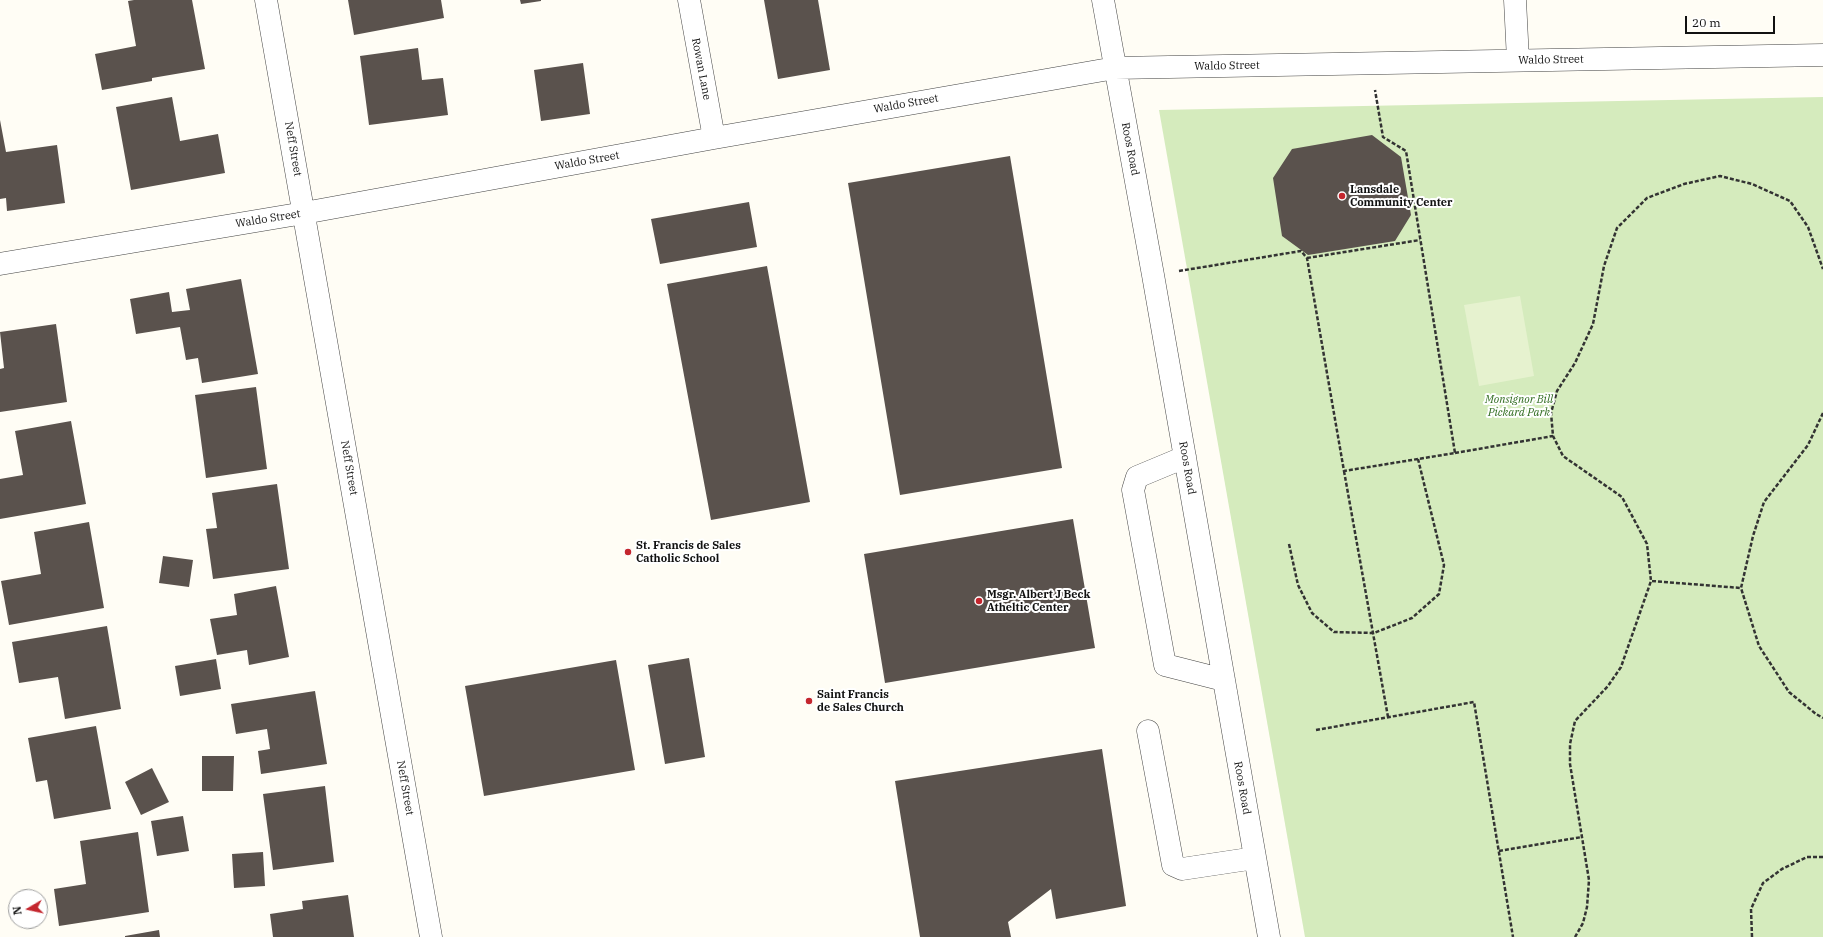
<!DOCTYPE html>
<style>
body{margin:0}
#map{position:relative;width:1823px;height:937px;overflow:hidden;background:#fffdf5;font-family:"IBM Plex Serif",serif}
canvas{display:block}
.north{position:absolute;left:8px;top:889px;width:40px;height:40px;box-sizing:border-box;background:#fff;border:1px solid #a0a0a0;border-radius:50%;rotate:261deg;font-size:11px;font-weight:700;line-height:16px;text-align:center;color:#111}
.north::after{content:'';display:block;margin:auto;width:14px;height:18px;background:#c4262e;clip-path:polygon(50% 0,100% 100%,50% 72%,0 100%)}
.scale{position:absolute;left:1685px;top:16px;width:90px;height:18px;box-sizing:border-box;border:2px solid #111;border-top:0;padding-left:5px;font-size:12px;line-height:14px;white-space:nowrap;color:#111;-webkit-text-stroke:3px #fff;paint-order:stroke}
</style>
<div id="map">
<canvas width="1823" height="937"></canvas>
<div class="north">N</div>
<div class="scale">20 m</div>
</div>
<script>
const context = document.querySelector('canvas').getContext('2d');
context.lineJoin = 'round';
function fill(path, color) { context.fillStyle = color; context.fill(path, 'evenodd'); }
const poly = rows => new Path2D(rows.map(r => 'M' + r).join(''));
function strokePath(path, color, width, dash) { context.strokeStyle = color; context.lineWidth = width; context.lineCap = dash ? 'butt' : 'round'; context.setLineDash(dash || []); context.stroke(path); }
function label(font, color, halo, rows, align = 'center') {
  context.font = font + ' "IBM Plex Serif",serif'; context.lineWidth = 4; context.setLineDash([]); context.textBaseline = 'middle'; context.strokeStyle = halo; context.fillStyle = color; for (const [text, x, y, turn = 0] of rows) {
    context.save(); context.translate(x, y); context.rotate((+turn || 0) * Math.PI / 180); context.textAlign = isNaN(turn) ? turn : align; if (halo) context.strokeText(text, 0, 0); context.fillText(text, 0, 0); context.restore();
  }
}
fill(poly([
 [1823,97,1823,937,1305,937,1159,110]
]), '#d5ebbd');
fill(poly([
 [1520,296,1534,376,1479,386,1464,305]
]), '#e6f2cf');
fill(poly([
 [134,0,192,0,205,69,152,78,152,81,102,90,95,54,136,46,128,1],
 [348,0,441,0,444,18,354,35],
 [520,0,541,0,541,1,521,4],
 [764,0,818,0,830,70,778,79],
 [418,48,422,80,443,78,448,115,369,125,360,56],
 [583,63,590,114,541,121,534,70],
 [172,97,180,141,218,134,225,173,131,190,116,107],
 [0,120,6,152,57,145,65,203,7,211,6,198,0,199],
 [1372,135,1401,157,1411,215,1395,241,1308,255,1282,236,1273,178,1292,149],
 [1010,156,1062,468,900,495,848,183],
 [749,202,757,247,660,264,651,219],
 [767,266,810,502,711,520,667,284],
 [241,279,258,374,202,383,198,358,186,360,180,327,136,334,130,299,169,292,172,312,190,310,186,289],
 [56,324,67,402,0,412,0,369,4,368,0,332],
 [256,387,267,469,206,478,195,395],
 [71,421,86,504,0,519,0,479,23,475,15,431],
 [277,484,289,569,213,579,206,529,217,528,212,493],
 [1073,519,1095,648,885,683,864,554],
 [89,522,104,608,9,625,1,581,41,574,34,532],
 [163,556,193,560,189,587,159,583],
 [276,586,289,657,249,665,247,650,217,655,210,619,237,615,234,594],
 [107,626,121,709,65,719,58,677,19,683,12,642],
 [689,658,705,757,665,764,648,665],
 [216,659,221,689,180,696,175,666],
 [616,660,635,770,484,796,465,686],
 [315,691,327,764,261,774,258,751,270,749,267,729,236,734,231,704],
 [96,726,111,809,54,819,47,780,36,782,28,738],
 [1102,749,1126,906,1056,919,1051,889,1008,922,1011,937,920,937,895,781],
 [202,756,234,756,233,791,202,791],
 [152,768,169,802,141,815,125,782],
 [325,786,334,862,273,870,263,794],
 [183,816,189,851,157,856,151,821],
 [138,832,149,912,59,926,54,889,86,884,80,841],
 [263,852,265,886,234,888,232,854],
 [348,895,354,937,273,937,270,914,303,909,302,901],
 [159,930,160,937,125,937,125,936]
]), '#5a524d');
const minor = poly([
 [266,0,431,937],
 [689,0,714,138],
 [1103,0,1153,275,1269,937],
 [1515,0,1518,60],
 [0,264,304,213,714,138,1115,68,1823,55],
 [1185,457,1137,477,1133,490,1165,665,1224,680],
 [1148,731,1173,865,1182,869,1255,858]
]);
strokePath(minor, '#444', 23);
strokePath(poly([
 [1307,258,1420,240],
 [1179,271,1301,251,1307,258,1344,471,1455,453,1406,151,1383,137,1375,90],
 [1823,413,1808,445,1764,502,1753,536,1741,588,1759,646,1789,692,1816,714,1823,718],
 [1455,453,1553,436],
 [1344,471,1388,717],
 [1289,544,1298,585,1312,613,1334,632,1374,633,1412,618,1439,594,1444,565,1418,459],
 [1652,581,1741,588],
 [1316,730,1474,702,1513,937],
 [1499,851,1582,837],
 [1575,937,1583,923,1587,907,1589,880,1570,764,1570,744,1575,721,1608,686,1621,667,1651,581,1647,544,1622,497,1563,456,1553,436,1551,413,1557,391,1575,363,1593,324,1604,266,1617,228,1647,198,1684,184,1720,176,1752,184,1790,201,1808,227,1823,269],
 [1752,937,1751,909,1763,883,1782,869,1807,857,1823,857]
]), '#333', 2.5, [4, 2]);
strokePath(minor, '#fff', 22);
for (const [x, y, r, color] of [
 [1342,196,4,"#c4262e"],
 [628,552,4,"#c4262e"],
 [979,601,4,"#c4262e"],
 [809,701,4,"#c4262e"]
]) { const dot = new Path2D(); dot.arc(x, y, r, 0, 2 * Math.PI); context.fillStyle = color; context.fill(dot); strokePath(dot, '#fff', 1.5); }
label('11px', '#111', '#fff', [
 ["Waldo Street",1551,60,-1],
 ["Waldo Street",1227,66,-1],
 ["Rowan Lane",701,69,79],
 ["Waldo Street",906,104,-10],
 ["Neff Street",293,149,80],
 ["Roos Road",1130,149,79],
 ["Waldo Street",587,161,-10],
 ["Waldo Street",268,219,-9],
 ["Neff Street",349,468,80],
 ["Roos Road",1187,468,80],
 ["Neff Street",405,788,80],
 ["Roos Road",1242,788,80]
]);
label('bold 11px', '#111', '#fff', [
 ["Lansdale",1350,190],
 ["Community Center",1350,203],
 ["St. Francis de Sales",636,546],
 ["Catholic School",636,559],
 ["Msgr. Albert J Beck",987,595],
 ["Atheltic Center",987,608],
 ["Saint Francis",817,695],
 ["de Sales Church",817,708]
], 'left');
label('italic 11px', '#2f6b1f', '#fff', [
 ["Monsignor Bill",1519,400],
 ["Pickard Park",1519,413]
]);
</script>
